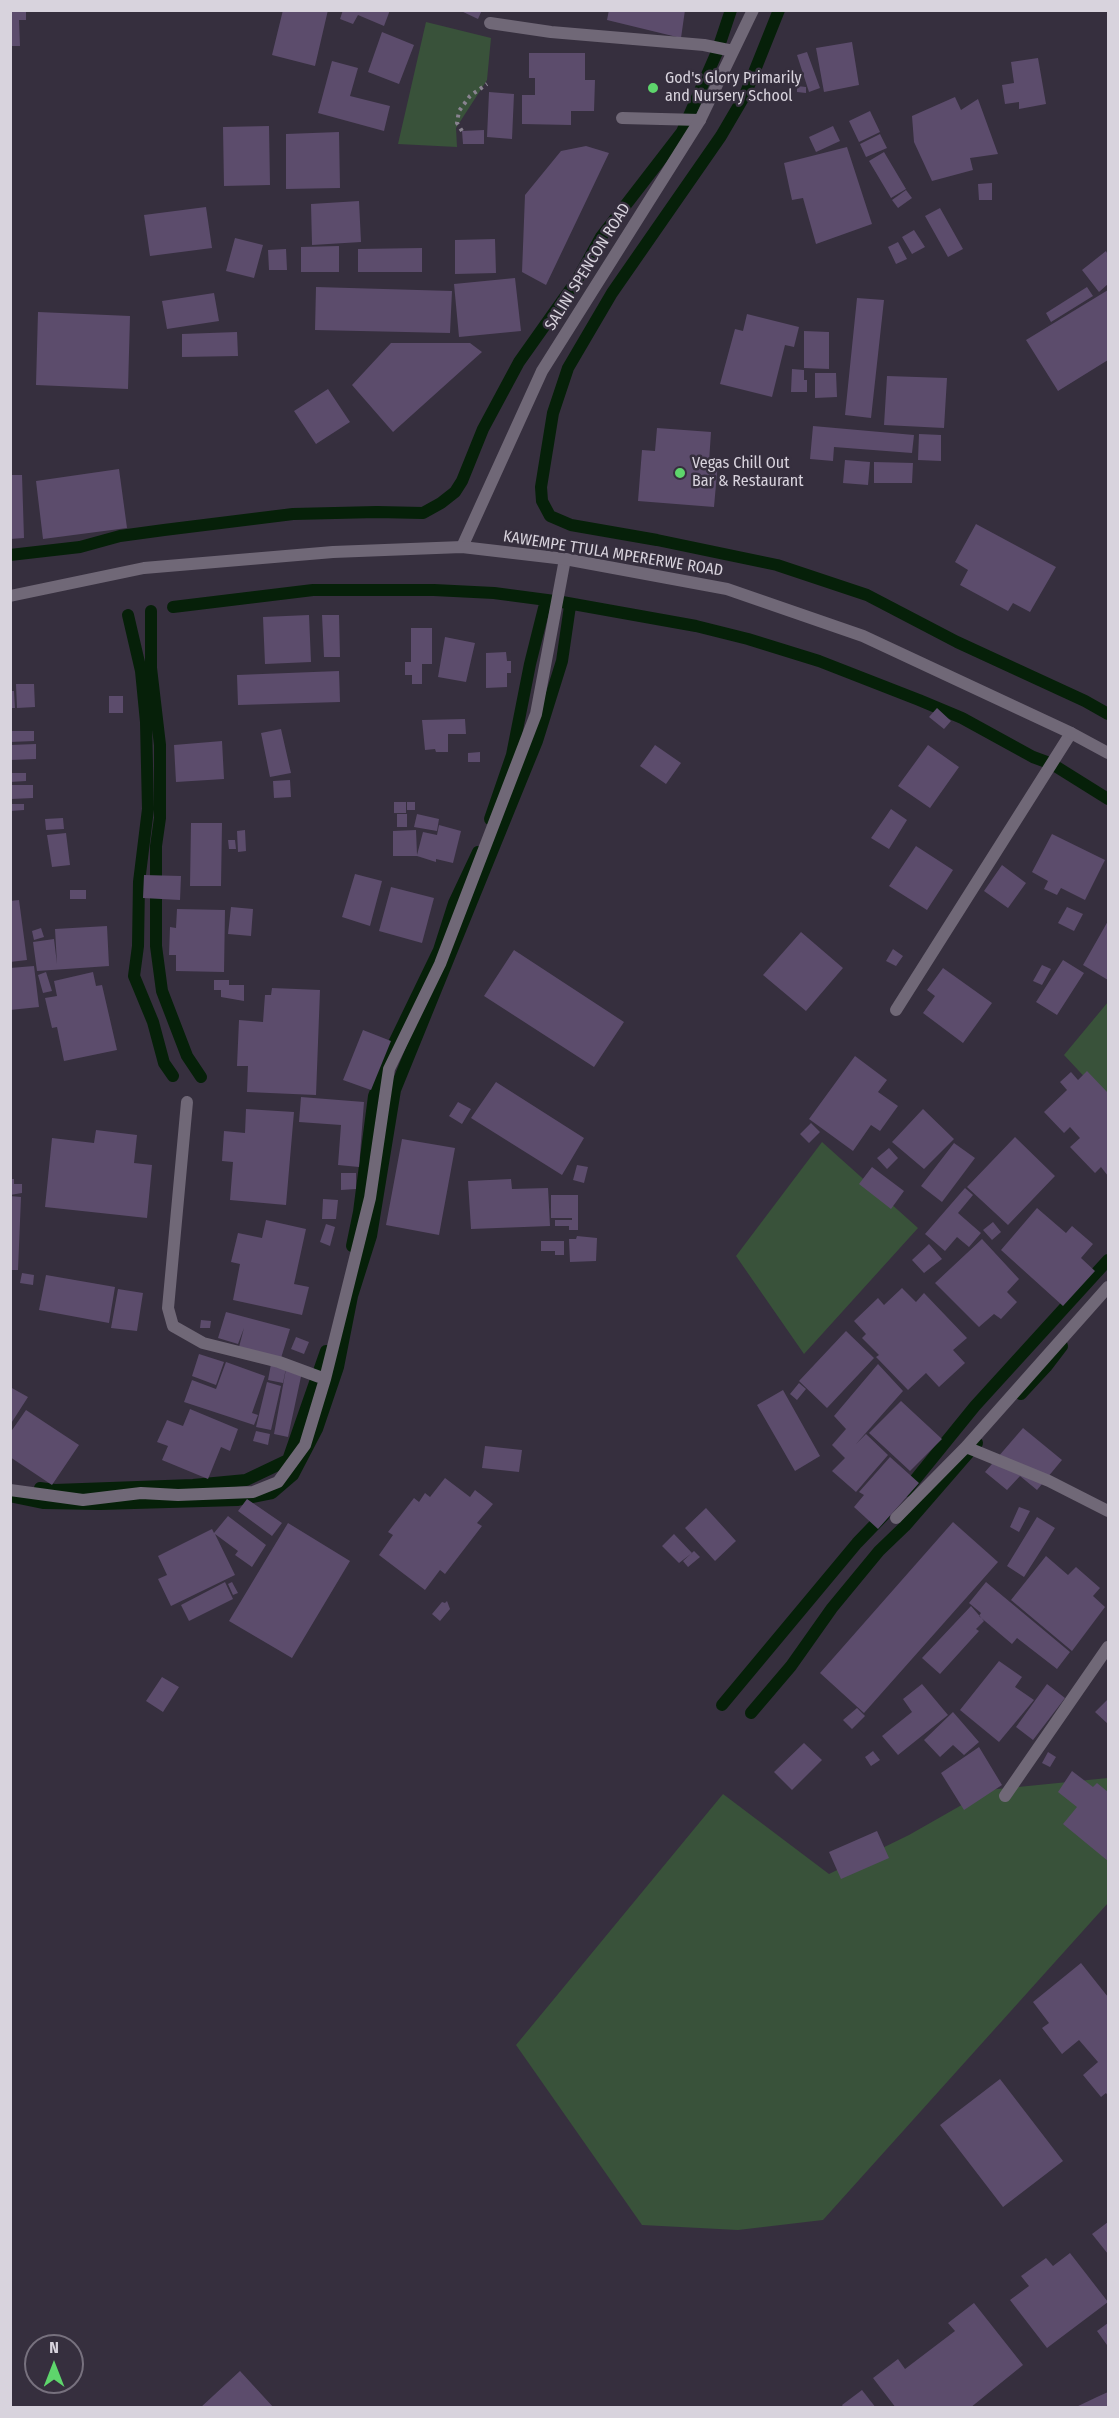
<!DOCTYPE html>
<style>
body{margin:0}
#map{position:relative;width:1119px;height:2418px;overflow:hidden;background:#362f3e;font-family:"Fira Sans Condensed",sans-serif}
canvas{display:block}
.frame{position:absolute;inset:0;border:12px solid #d8d3dd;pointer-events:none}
.north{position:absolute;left:24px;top:2334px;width:60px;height:60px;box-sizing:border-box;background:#362f3e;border:2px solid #77717e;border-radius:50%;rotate:0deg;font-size:16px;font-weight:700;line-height:24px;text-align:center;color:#d8d3dd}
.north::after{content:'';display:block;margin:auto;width:21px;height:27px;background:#5ed56c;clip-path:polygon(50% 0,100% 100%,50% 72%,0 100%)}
</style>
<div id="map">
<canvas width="1119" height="2418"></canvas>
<div class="frame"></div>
<div class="north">N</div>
</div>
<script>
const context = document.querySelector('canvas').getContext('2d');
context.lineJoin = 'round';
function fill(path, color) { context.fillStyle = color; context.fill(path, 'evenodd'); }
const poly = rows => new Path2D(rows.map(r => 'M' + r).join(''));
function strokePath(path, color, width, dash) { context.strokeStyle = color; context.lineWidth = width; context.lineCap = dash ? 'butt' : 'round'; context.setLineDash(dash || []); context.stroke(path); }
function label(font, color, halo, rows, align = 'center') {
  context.font = font + ' "Fira Sans Condensed",sans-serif'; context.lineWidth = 5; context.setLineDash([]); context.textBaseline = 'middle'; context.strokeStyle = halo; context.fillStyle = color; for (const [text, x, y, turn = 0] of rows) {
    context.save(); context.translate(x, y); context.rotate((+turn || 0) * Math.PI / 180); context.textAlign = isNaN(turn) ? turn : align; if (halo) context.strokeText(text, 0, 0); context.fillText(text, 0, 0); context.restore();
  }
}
fill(poly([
 [426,22,491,38,487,80,456,128,457,147,398,144],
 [1108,1002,1108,1102,1064,1055],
 [822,1142,918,1228,804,1354,736,1256],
 [1108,1778,1108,1903,823,2220,738,2230,642,2225,516,2045,723,1794,829,1874,909,1835,988,1790]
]), '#39523a');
strokePath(poly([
 [779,10,745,95,721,136,612,293,568,368,553,413,541,487,542,501,550,516,571,525,657,540,777,565,867,595,957,642,1085,701,1108,714],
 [10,555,80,547,120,536,164,530,293,514,377,512,423,513,441,503,455,492,462,481,483,429,519,362,577,280,601,237,682,132,717,52,731,10],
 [173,607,313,590,434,590,494,593,562,602,696,626,748,639,819,661,919,700,962,718,1033,757,1052,764,1108,799],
 [151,611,151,668,160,745,160,818,156,846,156,946,162,991,187,1056,201,1077],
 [128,615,141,671,146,722,148,809,139,882,138,946,134,976,153,1022,164,1063,173,1076],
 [490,819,512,755,530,664,546,600],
 [352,1246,359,1212,374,1096,394,1043,439,950,454,903,478,852],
 [1021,1394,1046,1367,1062,1346],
 [40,1488,55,1490,193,1485,246,1480,288,1460,326,1351],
 [906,1491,975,1406,1108,1260],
 [10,1496,44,1503,100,1504,237,1500,272,1493,293,1475,317,1429,338,1367,352,1296,371,1236,395,1090,537,741,562,661,570,606],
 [722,1705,857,1543,884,1515],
 [751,1713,791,1666,832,1608,879,1551,905,1526,977,1443]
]), '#062009', 12);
fill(poly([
 [10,10,26,10,26,20,19,20,20,46,10,46],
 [283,10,328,10,315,66,272,55],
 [343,10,390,10,384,26,358,15,353,24,340,19],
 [459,10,482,10,478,19],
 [609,10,685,10,681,38,607,20],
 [382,32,414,45,399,84,368,72],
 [852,42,859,85,824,92,816,48],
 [807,52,820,88,809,92,797,55],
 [529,53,585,53,585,80,595,80,594,111,571,111,571,125,522,124,522,95,535,95,535,78,529,78],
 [1038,58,1046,104,1019,109,1019,102,1005,104,1002,85,1014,83,1011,62],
 [332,61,358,68,350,96,390,106,384,131,318,113],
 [797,86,806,87,806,93,797,92],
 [489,92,514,94,512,139,487,137],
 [955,97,961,110,978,99,998,154,970,158,973,170,932,181,914,142,912,116],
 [870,111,880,132,859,142,849,121],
 [269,126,270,185,224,186,223,127],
 [833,126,840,141,816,152,809,137],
 [484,130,484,144,463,144,462,131],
 [339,132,340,188,286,189,286,134],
 [880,134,887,148,866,157,860,144],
 [586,146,609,153,546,285,522,272,525,195,561,151],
 [847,147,872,224,816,244,803,198,792,200,784,163],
 [884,152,906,189,891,198,869,161],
 [992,183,992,200,979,200,978,184],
 [906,190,912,198,898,208,892,200],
 [359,201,361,242,312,245,311,204],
 [206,207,212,248,150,256,144,215],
 [940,208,963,249,948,257,925,216],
 [914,230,925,247,912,254,902,237],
 [235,238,263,245,254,278,226,271],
 [495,239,496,273,455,274,455,240],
 [898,242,907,259,896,264,888,247],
 [339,246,339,272,301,272,301,247],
 [422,248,422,272,358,272,358,249],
 [286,249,287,270,269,270,268,250],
 [1106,251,1108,255,1108,284,1099,292,1082,270],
 [515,278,521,331,459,337,454,284],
 [316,287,452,291,450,333,315,330],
 [1087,287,1093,296,1051,322,1046,313],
 [1108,290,1108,360,1058,391,1026,340],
 [214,293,219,321,167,329,162,301],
 [857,298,884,300,871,418,845,415],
 [38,312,130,316,128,389,36,385],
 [747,314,799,327,794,347,785,345,772,397,720,384,735,329,743,331],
 [804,331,829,332,829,369,804,368],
 [237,332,238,356,182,357,182,334],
 [391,343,470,343,482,352,393,432,352,385],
 [792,369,804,370,804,380,807,380,807,392,791,392],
 [815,373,836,373,837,397,815,398],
 [887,376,947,378,944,428,884,425],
 [328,389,350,422,316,444,294,411],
 [813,426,914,435,912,453,834,447,833,461,810,459],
 [657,428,711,432,709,462,718,462,714,507,638,501,642,450,655,451],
 [919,434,941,435,941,461,918,460],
 [845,460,870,462,868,485,843,483],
 [874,462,913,463,912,483,874,483],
 [119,469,127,528,43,539,36,481],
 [10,475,22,475,24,538,10,539],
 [976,524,1056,567,1030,612,1013,603,1008,611,960,585,968,570,955,562],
 [309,615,311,662,265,664,263,617],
 [322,615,339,615,340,657,324,657],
 [411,628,432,628,432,664,422,664,422,684,412,684,412,675,405,675,405,662,411,662],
 [445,637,475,643,466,682,438,677],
 [506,652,507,661,511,661,511,673,507,673,507,687,486,688,486,653],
 [339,671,340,702,238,705,237,675],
 [16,684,34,684,35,707,17,708],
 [10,691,14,691,15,708,10,708],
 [109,696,123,696,123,713,109,713],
 [937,708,951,721,944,729,929,717],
 [465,719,466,734,448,734,448,752,436,752,435,749,425,750,422,720],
 [281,729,291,773,270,777,261,733],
 [10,731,34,731,34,741,10,742],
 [222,741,224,779,176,782,174,745],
 [36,744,36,759,10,760,10,745],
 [655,745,681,763,666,784,640,766],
 [928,745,959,767,930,808,898,786],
 [480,752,480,762,468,762,468,753],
 [10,773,26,773,26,781,10,782],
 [290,780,291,797,274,798,273,781],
 [11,785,33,785,33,798,11,799],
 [394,802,406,802,406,813,394,813],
 [407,802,415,802,415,810,407,810],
 [10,804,24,804,24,810,10,811],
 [891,809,907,820,889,849,871,838],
 [397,814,407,814,407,827,397,827],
 [417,814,439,819,437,831,414,827],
 [63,818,64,829,46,830,45,819],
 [191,823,222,823,221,886,190,886],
 [439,825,461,831,453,863,436,859,436,862,417,856,393,856,393,831,416,830,417,855,423,832,437,835],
 [245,830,246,851,238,852,237,831],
 [66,833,70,865,52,867,47,835],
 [1052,834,1105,860,1085,900,1061,888,1057,895,1044,889,1048,881,1032,872],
 [228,840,235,840,236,849,229,849],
 [916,846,953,870,927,910,889,886],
 [1002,865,1026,883,1008,908,984,891],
 [355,874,382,881,370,926,342,917],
 [144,875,181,876,180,900,143,898],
 [391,887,434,898,422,943,379,931],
 [70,890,86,890,86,899,70,899],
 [19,900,27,960,10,962,10,901],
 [231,907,253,909,251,936,228,934],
 [1067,907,1083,914,1074,931,1058,923],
 [177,909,225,910,224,972,176,971,176,955,169,955,170,927,176,928],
 [1108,921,1108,980,1083,965],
 [107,926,109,966,37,971,33,942,54,939,57,964,55,929],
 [41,928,44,937,34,940,32,931],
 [801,932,843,968,806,1011,763,975],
 [893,949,903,956,896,966,886,961],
 [514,950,624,1022,594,1067,484,996],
 [1063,960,1084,973,1057,1015,1036,1002],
 [1042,965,1051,969,1042,985,1033,981],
 [34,966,39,1007,10,1010,10,968],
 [943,968,992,1003,963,1043,923,1013,935,996,927,990],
 [46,972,52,991,43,993,38,975],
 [93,972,96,986,102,985,117,1050,64,1061,57,1027,52,1028,45,998,57,996,54,981],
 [214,980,229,980,229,985,244,985,244,1001,221,997,221,990,214,990],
 [272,988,320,990,316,1095,247,1092,248,1066,237,1066,239,1020,263,1022,265,995,271,995],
 [363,1030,391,1041,371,1090,343,1080],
 [855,1056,887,1080,878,1092,898,1106,880,1131,871,1125,853,1151,809,1119],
 [1087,1071,1108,1093,1108,1176,1101,1167,1095,1173,1070,1147,1080,1138,1070,1127,1064,1133,1044,1112,1067,1090,1060,1082,1071,1072,1078,1080],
 [496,1082,584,1138,562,1175,471,1118],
 [301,1097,364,1102,359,1167,338,1165,341,1125,299,1122],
 [458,1102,471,1109,462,1124,449,1116],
 [246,1109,294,1112,286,1205,230,1200,233,1162,222,1161,224,1131,245,1133],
 [923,1109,954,1139,924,1169,892,1142],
 [811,1123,820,1132,809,1143,800,1134],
 [96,1130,137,1135,134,1163,152,1165,147,1218,45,1207,52,1138,94,1143],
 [1015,1137,1055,1176,1008,1225,967,1187],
 [402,1139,455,1148,439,1235,386,1225],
 [954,1143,975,1158,942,1202,921,1186],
 [889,1148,898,1158,887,1169,877,1158],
 [577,1165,588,1167,584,1183,573,1180],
 [872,1167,904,1191,891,1209,859,1184],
 [341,1173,356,1173,356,1189,341,1190],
 [10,1179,14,1179,14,1184,22,1184,22,1193,10,1195],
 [511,1179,512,1189,548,1188,550,1226,471,1229,468,1181],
 [965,1188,973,1195,958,1213,981,1233,969,1247,957,1237,945,1251,925,1234],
 [551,1195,578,1195,578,1230,569,1230,569,1226,555,1226,555,1220,572,1220,572,1218,551,1218],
 [10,1196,21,1197,18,1270,10,1270],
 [323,1199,338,1200,336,1219,322,1219],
 [1037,1208,1066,1233,1072,1226,1093,1244,1081,1258,1095,1271,1063,1306,1001,1250],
 [266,1220,306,1229,294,1284,309,1287,302,1315,233,1300,240,1264,231,1262,238,1233,262,1238],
 [993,1222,1001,1232,992,1240,983,1230],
 [326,1224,335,1227,330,1246,320,1242],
 [577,1236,597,1238,596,1261,570,1262,569,1239,576,1239],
 [982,1239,1019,1279,1007,1292,1017,1302,1001,1319,994,1314,979,1327,935,1283],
 [541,1241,564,1241,564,1255,555,1255,555,1251,541,1251],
 [929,1244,942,1259,924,1273,912,1260],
 [22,1273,34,1275,33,1285,20,1283],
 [46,1275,115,1287,109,1323,39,1310],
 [902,1288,916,1302,924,1293,967,1338,953,1350,965,1363,939,1387,926,1373,908,1390,876,1357,879,1355,862,1338,866,1334,854,1321,878,1298,884,1305],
 [118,1289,143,1293,137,1331,111,1328],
 [226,1312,290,1329,281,1358,239,1347,244,1328,238,1344,218,1338],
 [201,1320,211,1321,210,1328,200,1328],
 [846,1331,874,1358,827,1408,799,1381],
 [296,1337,309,1342,304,1354,291,1349],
 [199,1354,224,1362,216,1385,192,1376],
 [226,1362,265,1376,252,1413,258,1415,254,1425,184,1402,192,1380,216,1389],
 [271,1364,286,1368,283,1383,268,1380],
 [878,1364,903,1391,856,1444,866,1434,888,1455,856,1492,832,1471,845,1458,832,1445,846,1429,834,1416],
 [286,1369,302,1372,288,1437,274,1434],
 [267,1382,281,1386,271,1430,256,1427],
 [799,1383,806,1389,797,1400,790,1394],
 [10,1387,28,1397,10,1425],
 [783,1390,820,1456,795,1471,757,1405],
 [901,1401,942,1439,910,1471,869,1433],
 [190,1409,238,1429,230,1451,221,1447,208,1479,162,1460,168,1446,157,1442,167,1420,183,1426],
 [26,1410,79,1445,52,1485,10,1457,10,1433],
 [1023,1428,1062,1460,1037,1490,1020,1476,1007,1490,985,1472],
 [256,1431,270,1434,268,1445,253,1441],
 [485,1446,522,1450,519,1472,482,1468],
 [890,1457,919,1483,878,1529,854,1507,864,1495,859,1492],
 [445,1478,470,1497,475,1490,493,1504,477,1523,482,1526,445,1574,440,1570,425,1590,379,1555,393,1535,388,1532,414,1498,419,1502,425,1493,430,1497],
 [247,1499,282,1523,272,1536,238,1511],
 [1019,1507,1030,1511,1019,1532,1010,1527],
 [706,1508,736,1541,715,1561,685,1528],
 [228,1516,266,1545,252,1567,235,1555,238,1551,215,1534,235,1575,171,1606,158,1579,167,1575,158,1556,212,1529,214,1533],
 [1037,1517,1055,1528,1024,1577,1007,1566],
 [953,1522,998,1562,864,1713,820,1673],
 [288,1523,350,1561,292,1658,229,1621],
 [674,1534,692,1553,679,1563,662,1546],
 [694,1551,700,1557,688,1567,683,1561],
 [1046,1556,1068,1575,1076,1567,1100,1588,1093,1596,1105,1607,1072,1651,1011,1600],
 [225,1582,233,1599,189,1621,181,1605],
 [232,1582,238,1593,233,1595,228,1584],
 [986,1582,1070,1652,1057,1669,1017,1638,1012,1644,979,1616,981,1613,969,1603],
 [447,1601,450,1609,440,1621,432,1614,442,1602,445,1603],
 [971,1606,984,1621,976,1629,979,1631,940,1674,922,1658],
 [999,1661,1022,1677,1015,1687,1034,1700,999,1742,960,1710],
 [162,1677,179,1687,163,1712,146,1701],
 [922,1684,948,1715,898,1755,882,1736,912,1712,903,1699],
 [1047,1684,1065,1698,1033,1740,1016,1727],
 [1108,1699,1108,1724,1095,1712],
 [857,1708,865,1716,852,1729,843,1720],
 [953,1712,979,1742,964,1755,953,1745,940,1757,924,1740],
 [804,1743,822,1760,792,1790,774,1772],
 [979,1747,1002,1785,964,1810,941,1773],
 [873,1751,880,1760,871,1766,865,1757],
 [1048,1752,1056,1757,1050,1767,1042,1763],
 [1072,1771,1093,1787,1097,1783,1108,1792,1108,1861,1063,1824,1077,1807,1058,1792],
 [877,1831,889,1858,841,1879,829,1852],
 [1081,1963,1108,1997,1108,2096,1106,2093,1101,2097,1083,2075,1098,2062,1079,2040,1062,2054,1042,2028,1049,2023,1033,2002],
 [1000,2079,1063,2161,1003,2207,940,2125],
 [1108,2222,1108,2254,1092,2234],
 [1070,2253,1108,2302,1047,2348,1010,2300,1029,2286,1021,2276,1046,2258,1053,2266],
 [974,2303,1023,2365,970,2408,896,2408,873,2378,898,2359,905,2369,955,2331,948,2323],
 [1108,2323,1108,2344,1107,2345,1097,2331],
 [240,2371,274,2408,200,2408],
 [862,2390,876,2408,844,2408,842,2405],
 [1108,2392,1108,2408,1074,2408,1097,2397]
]), '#5c4c6c');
strokePath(poly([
 [462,131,457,123,459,111,470,96,487,84]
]), '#898390', 4, [3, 4.5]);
strokePath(poly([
 [622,118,700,120]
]), '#706877', 12);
strokePath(poly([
 [490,23,551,32,704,45,733,51],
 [462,547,542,371,700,120,753,10],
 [896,1010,1071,733],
 [187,1102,168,1308,173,1326,203,1343,279,1362,325,1379],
 [966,1447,1049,1481,1108,1511],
 [10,1490,83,1500,141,1493,178,1495,253,1492,278,1482,305,1445,325,1379,370,1198,389,1069,440,964,536,714,565,559],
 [896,1518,966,1447,1108,1287],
 [1005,1796,1108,1647]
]), '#706877', 12);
strokePath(poly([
 [10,596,144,568,333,552,462,547,565,559,727,589,863,636,1071,733,1108,753]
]), '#706877', 12);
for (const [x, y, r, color] of [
 [653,88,6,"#5ed56c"],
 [680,473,6,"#5ed56c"]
]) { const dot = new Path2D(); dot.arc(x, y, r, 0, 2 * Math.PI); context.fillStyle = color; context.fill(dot); strokePath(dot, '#362f3e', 2); }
label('16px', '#d8d3dd', '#362f3e', [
 ["God's Glory Primarily",665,79],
 ["and Nursery School",665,97],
 ["Vegas Chill Out",692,464],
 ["Bar & Restaurant",692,482]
], 'left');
label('16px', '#d8d3dd', '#362f3e', [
 ["SALINI SPENCON ROAD",588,267,-58],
 ["KAWEMPE TTULA MPERERWE ROAD",613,554,9]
]);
</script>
